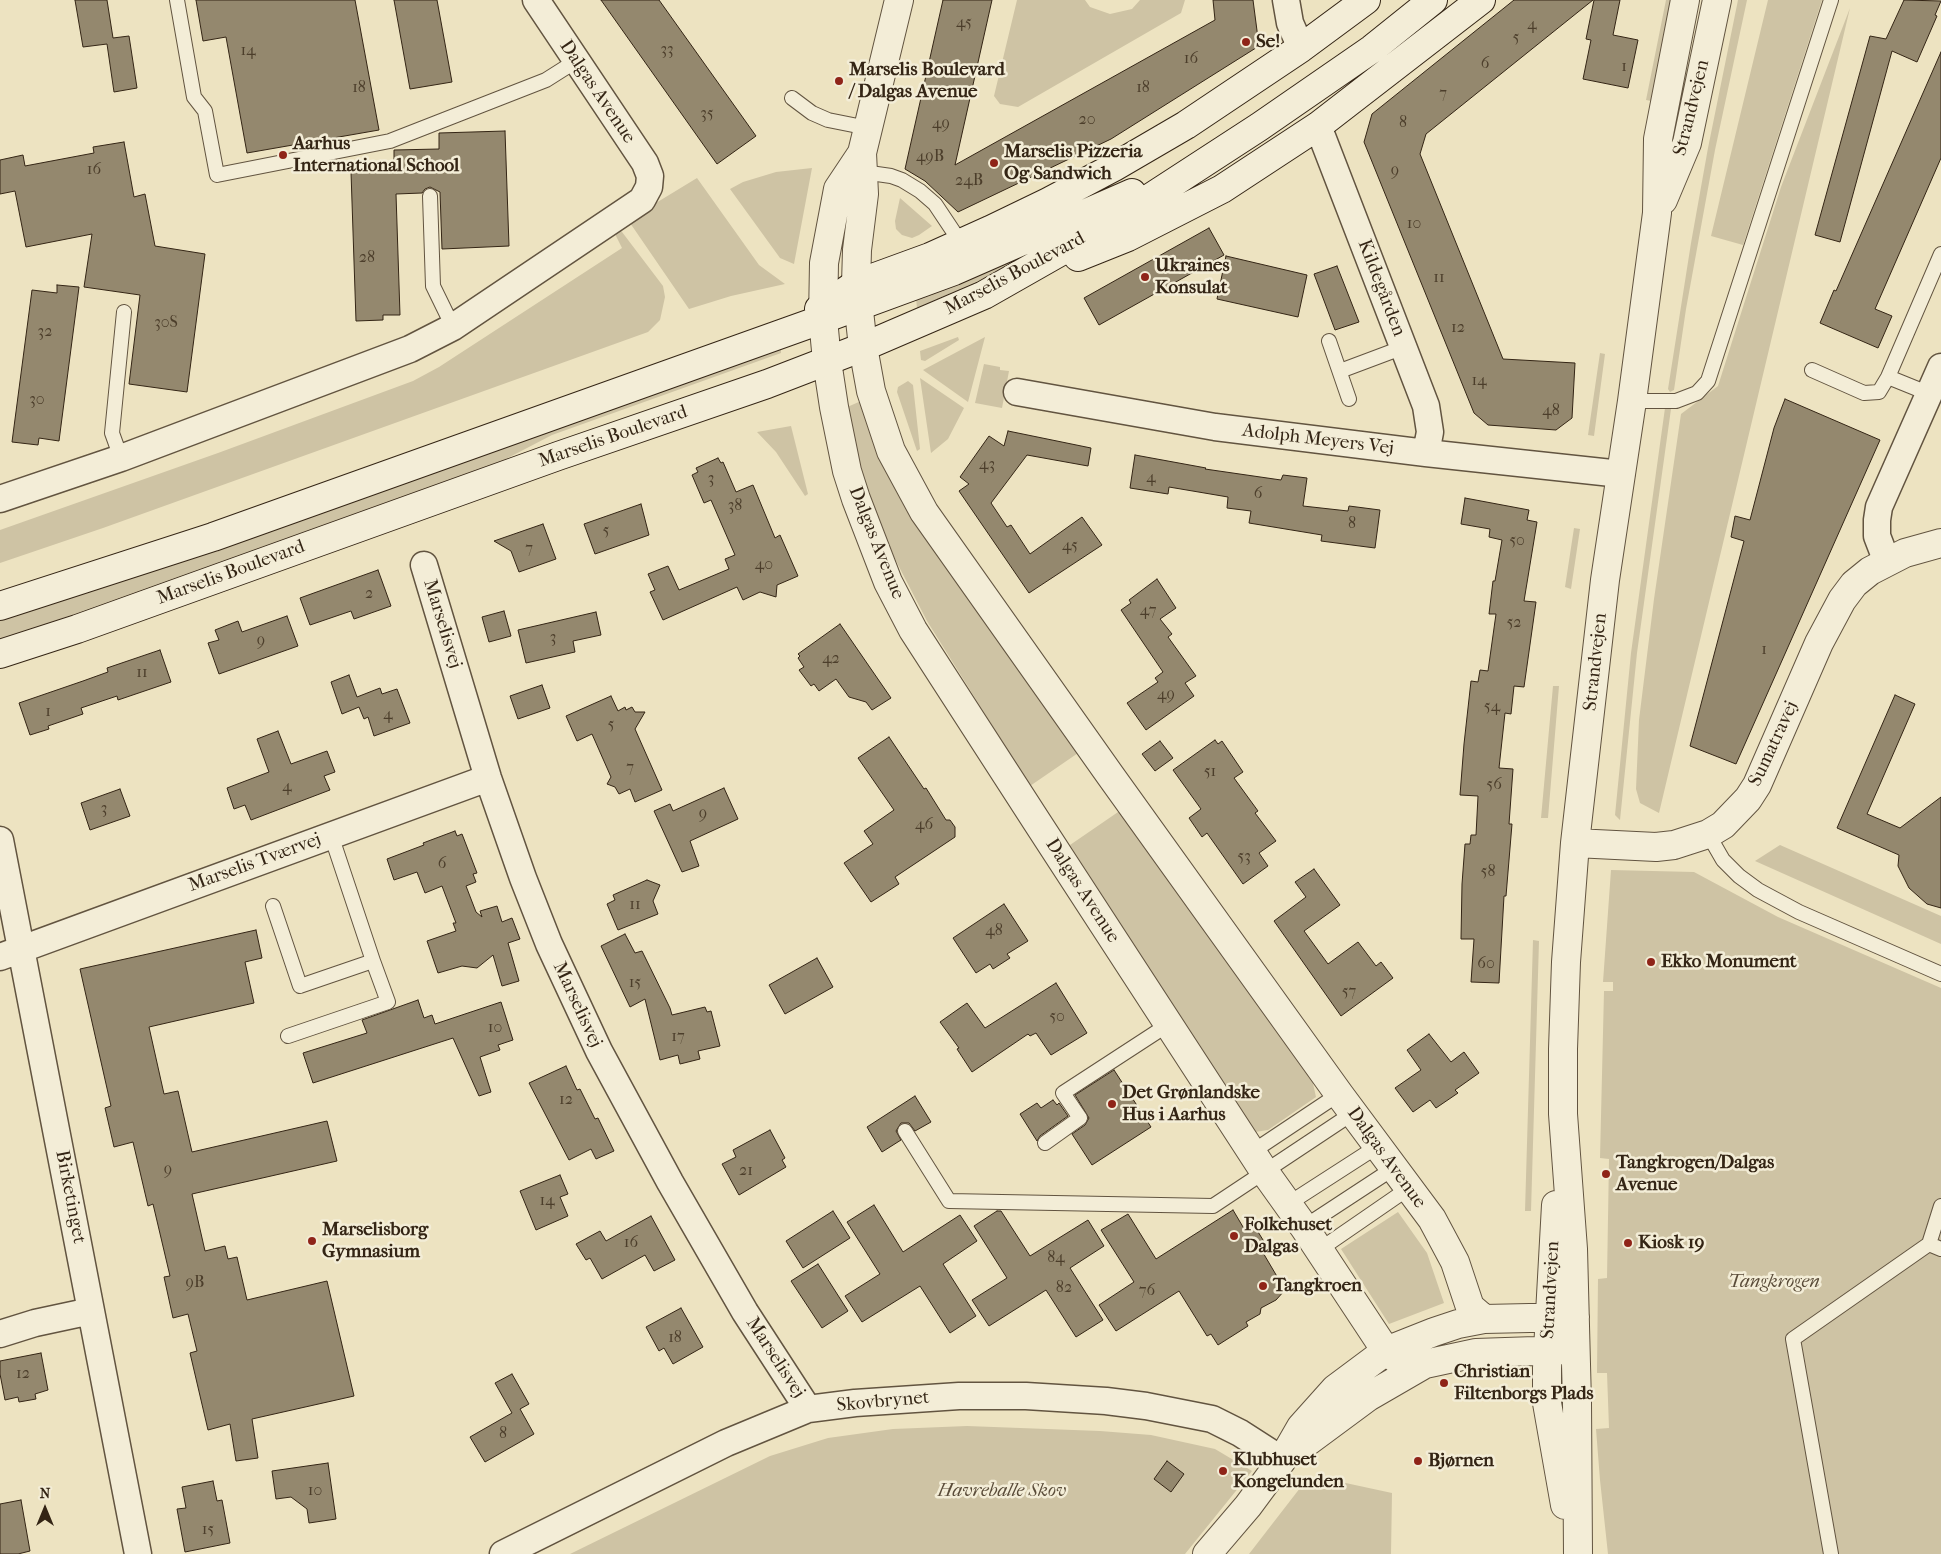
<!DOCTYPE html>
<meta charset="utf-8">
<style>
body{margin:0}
#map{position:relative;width:1941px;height:1554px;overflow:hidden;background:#ede3c1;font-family:"IM FELL French Canon",serif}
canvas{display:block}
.north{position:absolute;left:20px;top:1484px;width:50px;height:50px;-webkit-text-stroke:4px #f3edd7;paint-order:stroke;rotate:0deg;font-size:14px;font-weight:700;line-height:20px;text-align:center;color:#342515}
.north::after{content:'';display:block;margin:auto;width:18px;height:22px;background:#342515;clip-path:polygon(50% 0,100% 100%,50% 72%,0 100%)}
</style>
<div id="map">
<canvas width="1941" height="1554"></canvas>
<div class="north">N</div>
</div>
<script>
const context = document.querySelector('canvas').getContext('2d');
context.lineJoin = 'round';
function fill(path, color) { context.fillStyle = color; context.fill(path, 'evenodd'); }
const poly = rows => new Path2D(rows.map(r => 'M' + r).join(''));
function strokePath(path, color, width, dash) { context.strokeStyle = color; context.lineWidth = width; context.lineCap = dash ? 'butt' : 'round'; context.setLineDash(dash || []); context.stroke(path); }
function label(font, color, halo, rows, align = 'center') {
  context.font = font + ' "IM FELL French Canon",serif'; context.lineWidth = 5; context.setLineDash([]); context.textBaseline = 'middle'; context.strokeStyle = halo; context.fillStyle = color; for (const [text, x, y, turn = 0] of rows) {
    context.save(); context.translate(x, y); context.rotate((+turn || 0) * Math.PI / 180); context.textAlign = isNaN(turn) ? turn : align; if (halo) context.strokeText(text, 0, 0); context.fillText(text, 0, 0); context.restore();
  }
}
fill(poly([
 [1017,0,1085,0,1090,7,1110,14,1132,9,1140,0,1185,0,1181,13,1018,107,1000,104,994,96],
 [1666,0,1672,0,1651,101,1646,100],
 [1738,0,1747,0,1715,150,1686,309,1674,390,1670,392,1668,389,1691,243,1708,148],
 [1768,0,1822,0,1743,245,1711,236],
 [1850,8,1659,813,1640,803,1636,789,1639,720,1654,599,1681,414,1718,386,1781,187],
 [812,168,794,264,780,258,730,189,743,182,776,172],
 [697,178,759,265,785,284,731,296,689,309,628,220],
 [900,198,932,226,919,235,912,238,902,235,896,229,895,221],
 [619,228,663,286,665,297,660,320,648,332,103,528,0,563,0,530,218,453,413,381,439,367,622,248,614,232],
 [1054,239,1007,268,917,308,916,298],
 [958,337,959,340,925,361,921,360,920,351],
 [985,337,968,402,923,370],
 [781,347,781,353,552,435,502,461,35,628,0,639,0,620,215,550],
 [1600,353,1605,354,1594,436,1588,435],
 [984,364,1000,367,1000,370,1009,371,1002,408,975,403],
 [920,378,964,408,948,439,931,453],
 [908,381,913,385,920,449,917,451,897,392,898,387],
 [861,401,872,438,884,468,909,509,1081,751,1030,786,927,621,894,557,856,459,845,408],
 [1665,408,1671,409,1637,653,1620,820,1615,815,1631,653],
 [791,426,808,494,805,496,776,452,757,432],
 [1574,528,1580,529,1571,589,1565,587],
 [1553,686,1559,686,1548,818,1541,818],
 [1121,810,1312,1079,1316,1097,1268,1130,1255,1132,1070,845],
 [1780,845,1941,916,1941,944,1755,861],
 [1611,870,1694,872,1778,917,1941,988,1941,1554,1608,1554,1600,1480,1596,1429,1609,1428,1607,1373,1597,1373,1598,1279,1607,1278,1609,1159,1600,1158,1604,991,1613,991,1613,982,1603,982],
 [1533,940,1539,941,1531,1211,1525,1211],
 [1398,1212,1427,1253,1444,1303,1389,1324,1341,1249],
 [967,1426,1100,1431,1151,1435,1215,1449,1252,1471,1185,1554,570,1554,770,1456,828,1438,893,1429],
 [1307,1479,1341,1482,1392,1493,1391,1554,1249,1554]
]), '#cec3a4');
const building = poly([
 [75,0,107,0,113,38,129,36,137,88,114,92,107,44,83,47,75,0],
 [196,0,355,0,379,130,247,153,226,37,203,41,196,0],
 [394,0,437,0,452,82,410,89,394,0],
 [601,0,659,0,756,136,717,164,601,0],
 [943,0,992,0,955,165,1215,20,1213,0,1253,0,1259,46,1111,139,958,212,925,181,905,169,943,0],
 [1514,0,1593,0,1426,134,1420,154,1503,359,1575,363,1572,418,1556,430,1488,425,1474,413,1364,142,1372,114,1514,0],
 [1594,0,1620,0,1613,35,1638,40,1628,88,1583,79,1591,40,1586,39,1594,0],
 [1904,0,1941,1,1935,15,1937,16,1917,62,1892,51,1840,242,1815,235,1870,36,1886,39,1904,0],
 [1941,52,1941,158,1875,309,1892,316,1878,348,1820,323,1834,290,1836,291,1941,52],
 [505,131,509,246,442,249,440,192,430,187,425,189,422,193,396,194,400,315,383,315,383,320,356,321,351,172,370,172,369,167,394,166,394,150,439,149,439,133,505,131],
 [124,142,134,197,145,194,155,246,205,254,187,392,129,384,140,295,84,287,92,234,26,247,15,191,0,194,0,160,23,155,25,166,94,153,93,147,124,142],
 [1209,228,1224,255,1099,325,1084,298,1209,228],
 [1226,256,1307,275,1298,317,1217,299,1226,256],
 [1337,266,1359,322,1335,330,1314,274,1337,266],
 [57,285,79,287,59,441,39,438,38,445,12,442,32,290,57,293,57,285],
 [1785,399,1880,440,1736,764,1690,746,1744,541,1731,537,1735,516,1750,520,1774,428,1785,399],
 [1008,431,1091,448,1088,466,1027,455,991,503,1007,527,1011,525,1030,554,1082,517,1102,545,1029,593,959,491,969,484,960,477,989,436,1004,446,1008,431],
 [1135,455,1206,468,1205,469,1281,480,1283,475,1307,478,1303,506,1348,511,1349,506,1380,510,1375,548,1321,541,1322,535,1249,523,1251,511,1227,508,1228,497,1169,487,1168,494,1130,488,1135,455],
 [718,458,721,463,723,462,736,492,753,485,775,538,780,535,798,576,777,585,776,597,760,592,743,600,737,587,663,620,650,592,655,590,648,574,668,566,679,590,729,569,725,559,735,555,711,500,704,503,692,475,698,472,696,468,718,458],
 [1465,498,1529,510,1527,520,1537,522,1524,601,1536,602,1524,687,1514,686,1511,714,1505,713,1499,768,1513,769,1509,824,1512,824,1506,896,1504,896,1499,983,1471,982,1474,939,1461,939,1462,884,1465,844,1470,844,1471,835,1476,835,1478,796,1460,795,1464,744,1471,681,1478,682,1480,670,1488,671,1496,614,1489,614,1493,581,1495,581,1502,540,1489,537,1490,529,1461,524,1465,498],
 [641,504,649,535,595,554,584,524,641,504],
 [543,524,556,559,519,572,511,551,494,541,543,524],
 [378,570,391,606,354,619,351,611,310,625,300,598,378,570],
 [1157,579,1176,608,1160,619,1172,634,1168,637,1196,676,1185,683,1194,696,1146,730,1127,703,1158,682,1155,678,1163,672,1121,610,1131,603,1129,600,1157,579],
 [504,611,511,636,489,642,482,617,504,611],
 [596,612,601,635,573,641,575,652,526,663,518,630,596,612],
 [287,616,298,646,219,674,208,643,219,640,215,630,238,621,242,632,287,616],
 [840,624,891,698,872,710,866,702,849,697,836,679,819,691,814,684,811,686,799,670,804,667,798,658,800,656,798,654,840,624],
 [160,650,171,682,118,700,117,696,81,708,83,714,48,726,49,729,30,735,19,703,83,681,108,672,107,668,160,650],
 [349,675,357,697,380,688,382,694,397,689,410,723,374,736,368,717,364,719,359,707,342,714,331,682,349,675],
 [542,685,550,708,518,719,510,696,542,685],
 [1895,695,1915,704,1867,814,1900,828,1941,797,1941,908,1927,904,1909,888,1898,866,1899,855,1837,828,1895,695],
 [611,696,618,711,625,707,626,710,632,707,635,712,645,712,635,729,662,790,635,802,630,789,619,794,615,787,607,784,611,777,592,734,577,741,566,716,611,696],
 [278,731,291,764,327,751,335,772,324,776,330,790,251,820,245,805,234,809,227,788,269,772,257,739,278,731],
 [889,737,924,789,926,788,946,820,950,820,955,827,955,837,895,877,899,884,871,902,844,863,873,844,864,831,894,810,858,758,889,737],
 [1215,740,1218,744,1222,741,1243,772,1234,778,1258,811,1255,813,1276,841,1259,853,1268,866,1243,884,1207,833,1202,837,1189,818,1201,809,1173,770,1215,740],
 [1160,741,1173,758,1155,771,1142,754,1160,741],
 [724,788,738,819,690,841,699,866,682,872,654,811,670,804,673,811,724,788],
 [120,789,130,816,90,830,81,803,120,789],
 [455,831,457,836,462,834,477,873,473,874,476,882,466,886,476,912,482,917,480,911,497,906,502,922,512,918,520,939,508,943,519,981,502,986,493,955,477,968,462,966,438,973,427,941,456,931,453,923,456,923,442,886,425,893,417,872,394,880,387,859,424,845,423,843,455,831],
 [1314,869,1340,905,1304,931,1328,964,1358,942,1376,966,1381,962,1393,978,1341,1016,1274,921,1306,897,1295,882,1314,869],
 [647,880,660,885,653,901,658,914,618,930,607,904,615,900,613,895,647,880],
 [1004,904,1028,941,1007,954,1010,958,993,969,990,964,976,973,953,938,1004,904],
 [256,930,262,958,245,962,254,1003,149,1027,164,1094,178,1091,192,1152,327,1121,337,1161,192,1194,205,1251,225,1246,228,1259,237,1257,247,1300,327,1281,354,1396,252,1419,258,1458,236,1461,230,1424,208,1430,190,1353,197,1351,188,1314,173,1318,164,1277,170,1276,153,1204,148,1206,133,1142,114,1147,105,1108,111,1106,80,969,256,930],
 [625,934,635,953,642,951,670,1008,672,1015,705,1007,707,1012,711,1011,720,1046,698,1051,700,1059,680,1064,678,1055,660,1060,645,999,630,1007,601,946,625,934],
 [817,958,833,987,785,1014,769,985,817,958],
 [1056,983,1087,1033,1051,1055,1036,1033,1030,1036,1028,1034,972,1072,957,1049,959,1048,940,1022,967,1003,985,1028,1056,983],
 [418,1000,424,1018,432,1015,435,1024,501,1002,513,1040,498,1045,500,1050,480,1057,491,1092,479,1096,453,1038,313,1083,303,1053,367,1033,362,1020,418,1000],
 [1429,1034,1451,1062,1464,1052,1479,1073,1455,1090,1458,1093,1436,1108,1430,1100,1413,1112,1395,1088,1421,1070,1407,1050,1429,1034],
 [566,1066,577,1090,580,1089,595,1119,598,1118,614,1151,596,1159,591,1149,569,1160,529,1083,566,1066],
 [1114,1070,1151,1127,1092,1165,1072,1134,1085,1125,1089,1118,1075,1095,1114,1070],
 [915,1096,931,1122,915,1131,909,1123,901,1123,896,1131,901,1140,882,1152,867,1127,915,1096],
 [1053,1100,1057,1105,1059,1103,1068,1116,1040,1136,1037,1141,1020,1114,1037,1103,1041,1108,1053,1100],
 [770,1130,785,1158,782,1160,786,1167,739,1195,722,1164,736,1157,733,1150,770,1130],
 [560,1175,568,1194,560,1197,568,1216,536,1230,520,1191,560,1175],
 [874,1205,903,1252,960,1215,977,1241,943,1264,976,1316,950,1333,920,1286,862,1322,845,1296,880,1274,847,1222,874,1205],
 [1233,1210,1246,1232,1255,1227,1268,1248,1262,1251,1285,1290,1276,1300,1261,1308,1260,1314,1246,1322,1248,1326,1218,1345,1211,1334,1207,1336,1179,1291,1116,1331,1099,1305,1134,1282,1101,1230,1128,1214,1156,1259,1233,1210],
 [833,1211,850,1238,803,1268,786,1241,833,1211],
 [997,1211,1001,1211,1030,1256,1088,1220,1104,1246,1070,1268,1103,1320,1076,1337,1046,1290,989,1326,972,1300,1007,1278,974,1226,997,1211],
 [651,1216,675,1260,654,1271,645,1255,602,1279,590,1258,586,1260,576,1244,600,1231,606,1241,651,1216],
 [818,1264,848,1311,822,1328,791,1281,818,1264],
 [681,1308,703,1347,673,1364,664,1348,659,1351,646,1327,681,1308],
 [41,1353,48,1390,35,1394,36,1399,19,1402,18,1397,5,1400,0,1374,0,1361,41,1353],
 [512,1374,529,1404,520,1409,534,1434,485,1462,470,1437,512,1413,495,1383,512,1374],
 [1167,1461,1184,1474,1171,1492,1154,1479,1167,1461],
 [328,1463,336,1519,309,1523,307,1509,291,1497,276,1499,272,1471,328,1463],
 [213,1481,217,1501,222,1500,230,1543,185,1552,177,1509,186,1508,182,1487,213,1481],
 [21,1500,30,1551,18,1554,0,1554,0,1504,21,1500]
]);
fill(building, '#94886e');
strokePath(building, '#342515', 1);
const service = poly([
 [177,0,194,97,205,111,217,175,390,141,546,80,576,61],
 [792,98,812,113,828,120,868,128],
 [863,172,891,176,902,180,920,191,935,204,961,243],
 [430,196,433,286,453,327],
 [1329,341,1349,399],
 [1812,370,1864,393,1879,392,1888,377,1941,254],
 [1340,371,1404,347],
 [1888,377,1930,394],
 [1632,401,1676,401,1697,393,1708,381,1831,0],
 [121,458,112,433,124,312],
 [1708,834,1723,860,1739,876,1758,890,1799,912,1941,974],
 [273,906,300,986,373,961,331,835],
 [288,1036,388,1002,373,961],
 [905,1131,949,1201,1213,1206,1353,1113],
 [1045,1143,1080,1118,1063,1093,1169,1024],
 [1252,1152,1339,1094],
 [1288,1204,1378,1146],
 [1941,1206,1929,1244,1941,1249],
 [1304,1227,1394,1168],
 [1319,1250,1409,1188],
 [1831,1554,1793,1339,1929,1244]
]);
const minor = poly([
 [1286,0,1290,23,1301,48],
 [1318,126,1426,406,1430,432,1426,453],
 [1017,392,1215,427,1426,453,1621,474],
 [0,499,121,458,410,349,453,327,642,200,649,187,650,176,645,163,536,0],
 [1887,562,1877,536,1877,520,1879,507,1941,367],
 [424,565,488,778,523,878,549,944,599,1051,670,1182,745,1312,808,1409],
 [0,840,138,1554],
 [0,957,488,778],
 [0,1334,35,1323,91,1311],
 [503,1554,726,1443,808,1409,855,1403,959,1396,1026,1396,1106,1401,1146,1406,1212,1419,1240,1433,1282,1460]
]);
const tertiary = poly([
 [899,0,862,153,864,194,857,250,856,284,863,347,871,391,891,451,924,512,1110,775,1339,1094,1432,1219,1455,1262,1470,1307,1484,1319],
 [862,153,838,189,824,263,823,319,827,361,834,407,847,471,856,499,888,582,913,630,1037,822,1264,1171,1304,1227,1386,1351,1399,1361,1425,1364],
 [1663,200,1687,143,1717,0],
 [1575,843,1656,847,1674,845,1708,834,1723,825,1748,799,1757,785,1819,643,1842,600,1854,584,1870,571,1905,553,1941,543],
 [1556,1205,1547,1368,1547,1403,1565,1505],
 [1295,1451,1368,1397,1425,1364,1476,1353,1565,1350],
 [1207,1554,1248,1506,1282,1460,1301,1427,1335,1389,1386,1351,1434,1332,1458,1324,1484,1319,1575,1317],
 [1578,1554,1577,1402,1573,1249,1563,1114,1563,1049,1566,962,1575,843,1605,580,1632,401,1657,213,1658,139,1685,0]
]);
const secondary = poly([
 [1078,257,1128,237,1222,189,1318,126,1481,0],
 [819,309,856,284,930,257,990,230,1048,202,1114,167,1186,125,1301,48,1366,0],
 [0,606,213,537,823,319,954,271,1132,193],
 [0,654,77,629,558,456,767,384,863,347,984,295,1116,220,1259,127,1372,49,1433,0]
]);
strokePath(service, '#625440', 16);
strokePath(minor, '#625440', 29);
strokePath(tertiary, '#625440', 30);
strokePath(secondary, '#342515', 30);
strokePath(service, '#f3edd7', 14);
strokePath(minor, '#f3edd7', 26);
strokePath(tertiary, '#f3edd7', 28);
strokePath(secondary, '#f3edd7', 28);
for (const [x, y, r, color] of [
 [1246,42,5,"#8f2418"],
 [839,81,5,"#8f2418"],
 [283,155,5,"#8f2418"],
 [994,163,5,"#8f2418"],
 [1145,277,5,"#8f2418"],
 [1651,962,5,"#8f2418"],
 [1112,1104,5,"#8f2418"],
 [1606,1174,5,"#8f2418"],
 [1234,1236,5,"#8f2418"],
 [312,1241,5,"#8f2418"],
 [1628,1243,5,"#8f2418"],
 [1263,1286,5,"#8f2418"],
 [1444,1383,5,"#8f2418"],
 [1418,1461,5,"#8f2418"],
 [1223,1471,5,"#8f2418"]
]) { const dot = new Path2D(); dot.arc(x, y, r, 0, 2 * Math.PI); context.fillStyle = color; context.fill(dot); strokePath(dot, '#f3edd7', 2); }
label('16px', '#4c3e2b', null, [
 ["45",964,23],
 ["4",1532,25],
 ["5",1516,38],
 ["33",667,50],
 ["14",248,51],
 ["16",1191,59],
 ["6",1485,64],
 ["1",1624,67],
 ["18",359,88],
 ["18",1143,88],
 ["7",1443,94],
 ["35",707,114],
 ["20",1087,120],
 ["8",1403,123],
 ["49",941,124],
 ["49B",930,157],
 ["16",94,170],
 ["9",1395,171],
 ["24B",969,181],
 ["10",1414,224],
 ["28",367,258],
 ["11",1439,278],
 ["30S",166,323],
 ["12",1458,328],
 ["32",45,332],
 ["14",1479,381],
 ["30",37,400],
 ["48",1551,411],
 ["43",987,465],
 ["4",1151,478],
 ["3",711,479],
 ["6",1258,494],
 ["38",735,506],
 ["8",1352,524],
 ["5",606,531],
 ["50",1517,541],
 ["45",1070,546],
 ["7",529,549],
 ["40",764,565],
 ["2",369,594],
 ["47",1148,611],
 ["52",1514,623],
 ["3",553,638],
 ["9",261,641],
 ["1",1764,650],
 ["42",831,659],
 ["11",142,673],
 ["49",1166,695],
 ["54",1492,707],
 ["1",48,712],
 ["4",388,715],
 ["5",611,725],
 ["7",630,768],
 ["51",1210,772],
 ["56",1494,785],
 ["4",287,787],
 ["3",104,809],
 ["9",703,814],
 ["46",924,825],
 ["53",1244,857],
 ["6",442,864],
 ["58",1488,872],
 ["11",635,905],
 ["48",994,931],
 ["60",1486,964],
 ["15",635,983],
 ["57",1349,992],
 ["50",1057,1017],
 ["10",495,1028],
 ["17",678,1037],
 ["12",566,1100],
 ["9",168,1170],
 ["21",746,1171],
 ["14",547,1201],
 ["16",631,1243],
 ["84",1056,1258],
 ["9B",195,1283],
 ["82",1064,1288],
 ["76",1147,1291],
 ["18",675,1338],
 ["12",23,1374],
 ["8",503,1434],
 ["10",315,1491],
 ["15",208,1530]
]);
label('bold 19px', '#342515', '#f3edd7', [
 ["Se!",1256,42],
 ["Marselis Boulevard",849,70],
 ["/ Dalgas Avenue",849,92],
 ["Aarhus",293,144],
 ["International School",293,166],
 ["Marselis Pizzeria",1004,152],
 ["Og Sandwich",1004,174],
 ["Ukraines",1155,266],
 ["Konsulat",1155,288],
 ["Ekko Monument",1661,962],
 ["Det Grønlandske",1122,1093],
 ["Hus i Aarhus",1122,1115],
 ["Tangkrogen/Dalgas",1616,1163],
 ["Avenue",1616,1185],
 ["Folkehuset",1244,1225],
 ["Dalgas",1244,1247],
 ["Marselisborg",322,1230],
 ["Gymnasium",322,1252],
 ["Kiosk 19",1638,1243],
 ["Tangkroen",1273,1286],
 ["Christian",1454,1372],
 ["Filtenborgs Plads",1454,1394],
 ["Klubhuset",1233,1460],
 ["Kongelunden",1233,1482],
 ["Bjørnen",1428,1461]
], 'left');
label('19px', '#342515', '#f3edd7', [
 ["Dalgas Avenue",597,92,56],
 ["Strandvejen",1692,108,-76],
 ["Marselis Boulevard",1015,274,-28],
 ["Kildegården",1381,288,69],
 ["Marselis Boulevard",613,437,-19],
 ["Adolph Meyers Vej",1318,440,7],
 ["Dalgas Avenue",876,543,68],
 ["Marselis Boulevard",231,573,-20],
 ["Marselisvej",442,624,73],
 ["Strandvejen",1596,662,-84],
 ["Sumatravej",1774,744,-65],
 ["Marselis Tværvej",255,863,-20],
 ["Dalgas Avenue",1082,891,57],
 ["Marselisvej",577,1005,65],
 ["Dalgas Avenue",1386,1158,54],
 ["Birketinget",70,1197,79],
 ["Strandvejen",1551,1290,-87],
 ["Marselisvej",775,1358,57],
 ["Skovbrynet",883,1402,-5]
]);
label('italic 19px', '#5a4c39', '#f3edd7', [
 ["Tangkrogen",1774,1282],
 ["Havreballe Skov",1002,1491]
]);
</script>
